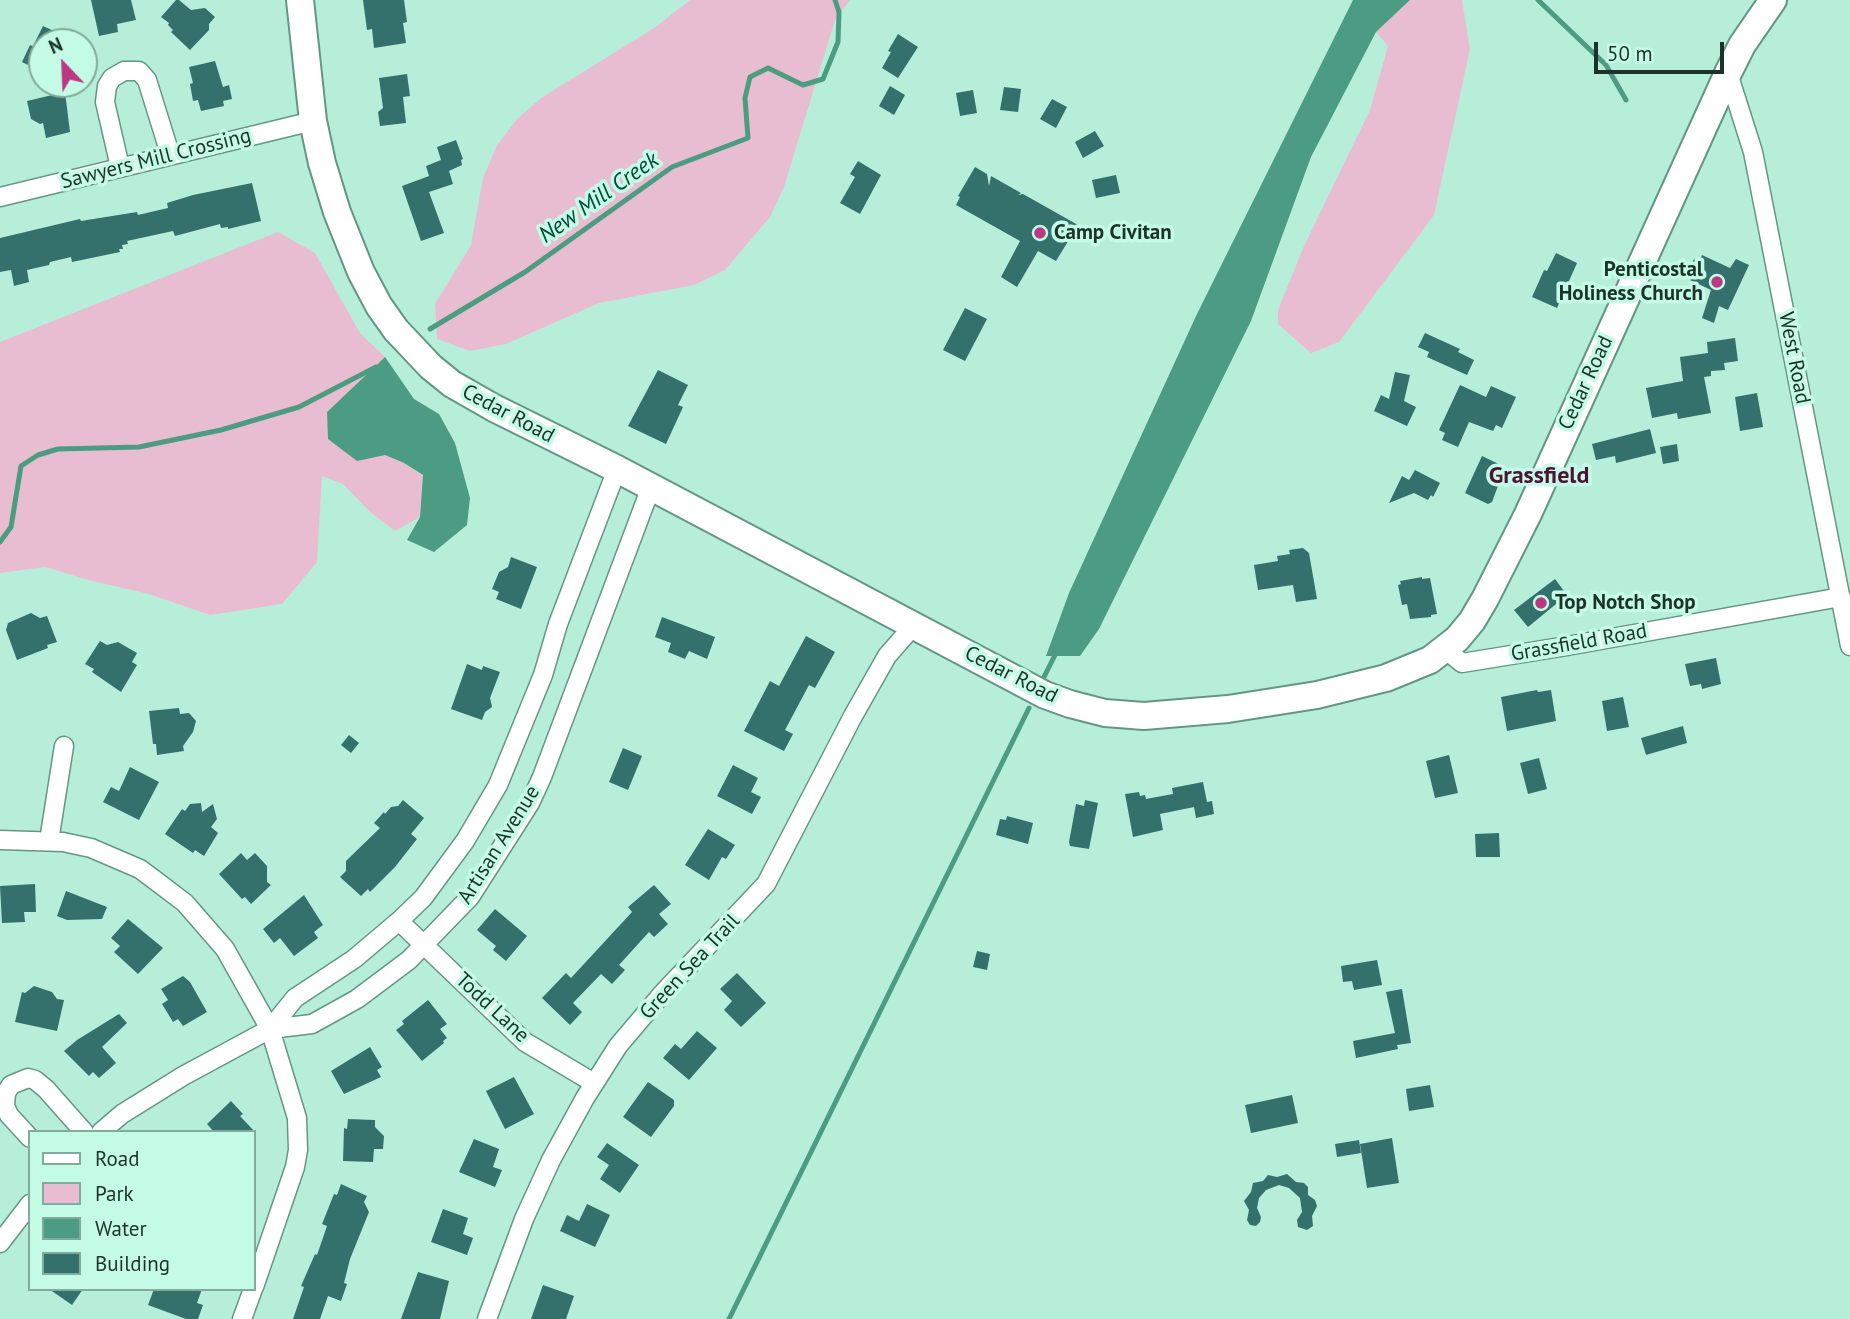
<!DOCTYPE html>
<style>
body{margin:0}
#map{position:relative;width:1850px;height:1319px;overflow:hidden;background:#b7eeda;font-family:"PT Sans",sans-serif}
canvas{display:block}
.legend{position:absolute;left:28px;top:1130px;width:228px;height:161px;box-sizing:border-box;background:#c4fbe7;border:2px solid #81ab9b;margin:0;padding:9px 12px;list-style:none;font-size:21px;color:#1c322a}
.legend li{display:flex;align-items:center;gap:14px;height:35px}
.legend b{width:35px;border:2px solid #81ab9b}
.north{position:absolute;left:28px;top:28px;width:70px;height:70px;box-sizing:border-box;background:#c4fbe7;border:2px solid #81ab9b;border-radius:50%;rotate:337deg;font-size:19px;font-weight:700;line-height:28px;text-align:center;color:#1c322a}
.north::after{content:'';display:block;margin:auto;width:24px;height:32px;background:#bb3981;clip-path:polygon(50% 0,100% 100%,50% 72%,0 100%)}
.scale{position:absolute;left:1594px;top:42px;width:130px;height:32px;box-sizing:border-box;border:4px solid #1c322a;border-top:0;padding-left:9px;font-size:21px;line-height:24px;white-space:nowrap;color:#1c322a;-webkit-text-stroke:5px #c4fbe7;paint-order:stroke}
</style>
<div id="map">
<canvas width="1850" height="1319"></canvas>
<ul class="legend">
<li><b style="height:9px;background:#fff"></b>Road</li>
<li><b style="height:19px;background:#e9bdd1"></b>Park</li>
<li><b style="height:19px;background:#4c9c83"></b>Water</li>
<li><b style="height:19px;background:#34706c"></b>Building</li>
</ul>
<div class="north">N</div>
<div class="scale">50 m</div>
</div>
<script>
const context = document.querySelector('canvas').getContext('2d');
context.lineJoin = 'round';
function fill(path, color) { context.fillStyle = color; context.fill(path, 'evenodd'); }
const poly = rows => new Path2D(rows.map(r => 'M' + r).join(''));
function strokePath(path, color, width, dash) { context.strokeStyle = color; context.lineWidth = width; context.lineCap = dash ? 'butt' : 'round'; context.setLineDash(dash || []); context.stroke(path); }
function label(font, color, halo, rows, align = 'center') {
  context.font = font + ' "PT Sans",sans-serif'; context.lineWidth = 7; context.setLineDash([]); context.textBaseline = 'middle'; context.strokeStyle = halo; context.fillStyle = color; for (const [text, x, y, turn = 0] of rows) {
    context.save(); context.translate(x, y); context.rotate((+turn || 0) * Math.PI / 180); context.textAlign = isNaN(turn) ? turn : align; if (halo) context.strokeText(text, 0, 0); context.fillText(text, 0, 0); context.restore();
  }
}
fill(poly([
 [690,0,850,0,835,20,784,187,770,217,725,270,694,285,599,303,506,344,470,351,437,339,435,304,471,245,483,178,497,145,517,119,541,98,654,28],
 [1410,0,1462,0,1470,49,1434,215,1339,342,1311,353,1278,324,1278,310,1304,246,1370,110,1388,46,1376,32],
 [278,232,315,253,360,333,385,357,327,412,357,460,385,454,404,463,423,476,420,517,395,531,369,511,343,484,322,476,317,562,282,604,210,615,149,594,88,580,45,567,0,573,0,342]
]), '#e9bdd1');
fill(poly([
 [1353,0,1410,0,1376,32,1311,157,1251,321,1099,629,1080,656,1046,656,1069,593,1196,316],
 [385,357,414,399,439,414,455,443,470,498,467,525,434,552,407,540,420,517,423,475,404,463,385,455,357,461,328,439,327,412]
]), '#4c9c83');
strokePath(poly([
 [1538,0,1606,65,1626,100],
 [430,329,525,272,672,167,748,138,745,98,750,77,768,68,803,85,823,79,838,42,839,12,835,0],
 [0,542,11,527,21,466,38,455,58,449,139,447,221,430,299,407,376,367],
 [1044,677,1057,651],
 [729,1319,1029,708]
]), '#4c9c83', 5);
fill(poly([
 [91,0,131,0,136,20,117,24,118,32,99,36],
 [176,0,179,0,191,10,205,8,215,17,209,24,209,30,190,50,171,32,173,30,168,25,169,23,161,17],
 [363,0,404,0,407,22,403,23,406,43,374,48,372,29,367,30],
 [43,26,78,42,35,42],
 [898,34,918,47,898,78,882,68,891,52,888,51],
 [30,45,42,51,42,72,22,62],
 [215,61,223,87,229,85,232,99,223,101,224,106,201,111,198,100,193,101,190,84,193,83,189,67],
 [407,74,410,96,403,97,406,123,380,126,378,112,383,108,379,78],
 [890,86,905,95,894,115,879,106],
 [1004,87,1021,89,1018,112,1000,110],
 [973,90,977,113,960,116,956,93],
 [65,92,70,132,46,138,43,123,40,124,31,119,27,101],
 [1052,99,1067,107,1056,128,1040,119],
 [1095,131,1104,146,1083,158,1075,142],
 [456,140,463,159,461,160,462,165,449,171,453,184,429,192,444,233,421,241,402,186,429,176,426,166,441,160,437,147],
 [858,161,881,175,860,214,840,203,855,177,850,174],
 [975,167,987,174,989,186,991,176,1021,193,1018,195,1023,194,1078,225,1056,261,1038,251,1017,287,1001,277,1020,241,956,205,960,197,958,196],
 [1116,175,1120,193,1096,198,1092,180],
 [252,183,261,221,228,229,228,227,221,228,220,224,175,236,173,231,127,241,128,244,122,245,123,249,119,249,120,252,72,262,71,257,50,262,49,265,27,270,29,282,14,286,11,270,0,272,0,238,80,219,81,221,137,212,138,215,168,208,167,203,193,195],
 [1556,253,1577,263,1557,308,1532,297,1544,270,1547,271],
 [1702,255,1730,268,1736,259,1749,265,1728,310,1719,306,1714,323,1702,318,1711,290,1690,280,1693,274,1688,272,1694,259,1699,262],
 [965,308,987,319,965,361,943,350],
 [1425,333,1460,349,1458,352,1474,360,1467,375,1427,357,1429,352,1418,347],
 [1735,338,1738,361,1724,363,1725,370,1711,371,1711,376,1704,377,1711,413,1678,419,1677,413,1652,418,1646,388,1683,381,1680,357,1708,353,1707,342],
 [658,370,688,385,678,405,683,407,666,444,628,426],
 [1395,372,1410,375,1404,401,1416,407,1407,426,1374,411,1381,395,1389,399],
 [1460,385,1486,397,1491,386,1516,397,1502,428,1496,425,1493,431,1469,422,1458,447,1442,440,1445,433,1439,430],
 [1757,393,1763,427,1740,431,1735,397],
 [1650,429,1656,453,1616,463,1615,456,1596,460,1592,444],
 [1677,444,1679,461,1663,464,1660,447],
 [1482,456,1505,467,1492,502,1488,504,1465,493],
 [1415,470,1440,483,1433,497,1431,495,1428,500,1414,493,1389,503,1402,476,1409,480],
 [1303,548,1309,553,1317,599,1296,602,1293,585,1258,590,1254,565,1278,561,1277,556,1290,554,1289,550],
 [511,557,537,567,521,609,496,599,499,592,492,589,499,572,508,567],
 [1422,577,1422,579,1430,578,1437,614,1431,615,1431,617,1410,619,1407,604,1402,605,1398,585,1401,584,1400,581],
 [1555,579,1567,595,1528,627,1514,610],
 [31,613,40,618,47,616,57,642,47,645,48,648,17,660,6,630,8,623],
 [662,617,715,637,707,659,689,651,685,659,668,652,671,643,655,637],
 [806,636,835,652,815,688,809,685,785,730,793,734,784,751,744,731,770,681,779,686],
 [100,641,107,645,118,642,137,653,132,662,137,665,121,692,92,672,94,669,85,664],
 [1716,658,1721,684,1702,689,1701,684,1690,686,1685,664],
 [467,664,482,670,483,666,500,672,490,698,492,707,485,712,482,720,451,709],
 [1537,690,1538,692,1551,690,1556,721,1507,731,1501,697],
 [1623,697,1629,727,1607,731,1602,701],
 [179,708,180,714,189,713,196,721,193,732,183,746,184,751,157,755,156,744,153,744,149,711],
 [1683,726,1687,743,1646,755,1641,738],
 [349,735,359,743,351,753,341,745],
 [623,748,642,756,628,790,609,782],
 [1449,755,1458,793,1435,798,1426,761],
 [1539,758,1547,789,1528,794,1520,763],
 [733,765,758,778,751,792,761,797,752,814,717,796],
 [130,767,159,782,139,820,103,802,111,787,119,791],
 [1203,782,1207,802,1212,801,1214,814,1196,818,1194,807,1160,814,1163,830,1133,837,1125,794,1139,792,1140,796,1145,795,1146,799,1173,794,1172,788],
 [403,800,424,818,411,834,417,839,395,867,370,892,368,889,361,896,340,877,346,871,346,861,380,828,374,823,384,812,385,814,391,807,398,806],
 [1085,800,1098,803,1089,849,1070,846,1069,842,1076,804,1084,806],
 [201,803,202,812,213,804,217,819,211,827,218,833,204,856,195,850,193,853,165,834,182,809,185,811,190,804],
 [1007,816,1033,823,1028,844,996,835,1000,819,1006,820],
 [708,829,735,845,726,859,722,857,709,880,685,865],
 [1499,833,1500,857,1476,857,1475,834],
 [241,853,247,860,255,853,267,866,267,882,271,885,251,904,245,897,242,899,219,874],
 [35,884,36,912,24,912,25,922,2,923,0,886],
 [654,885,671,904,659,914,668,924,654,937,649,932,619,965,625,970,612,984,601,974,573,1003,582,1012,570,1025,542,998,566,973,571,978,632,912,628,907],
 [66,891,107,907,102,919,67,920,57,916],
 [304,895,323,925,314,932,318,938,294,956,280,938,274,943,263,929],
 [495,909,527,936,506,961,493,950,496,946,477,930],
 [128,919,163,948,138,974,114,952,120,946,111,938],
 [977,951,990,954,987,970,973,967],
 [1377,960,1382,985,1354,990,1352,981,1343,982,1341,966],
 [737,973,766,1003,741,1027,724,1010,732,1001,720,989],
 [183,976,190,982,207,1012,183,1026,178,1019,173,1022,162,1004,168,1000,161,989],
 [34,986,52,992,57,999,64,1000,57,1031,15,1022,22,992,25,993],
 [1402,989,1411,1043,1397,1045,1398,1049,1356,1058,1353,1041,1395,1033,1386,992],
 [428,1000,447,1024,440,1029,447,1038,443,1041,444,1043,422,1061,396,1030,404,1024,402,1021],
 [119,1014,127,1023,102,1047,116,1063,99,1078,93,1072,89,1076,64,1051,77,1040],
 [697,1031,717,1048,689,1080,663,1058,675,1044,681,1049],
 [370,1047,382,1067,377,1070,381,1077,344,1094,331,1071],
 [514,1077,534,1114,505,1129,486,1091],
 [648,1082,674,1100,674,1106,651,1137,623,1117],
 [1430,1085,1434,1107,1409,1111,1406,1089],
 [1292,1095,1298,1123,1251,1133,1245,1105],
 [231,1101,243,1114,240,1116,255,1132,214,1132,207,1124],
 [348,1119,375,1120,375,1127,384,1136,383,1149,374,1149,373,1162,343,1161,344,1128,347,1129],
 [1392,1138,1399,1183,1367,1188,1360,1144],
 [474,1139,499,1149,493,1167,502,1170,495,1187,459,1172],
 [1359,1140,1361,1153,1337,1157,1335,1144],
 [607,1143,639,1165,620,1193,600,1179,609,1165,597,1157],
 [1287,1174,1296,1182,1304,1183,1308,1187,1308,1195,1315,1200,1317,1206,1312,1216,1313,1226,1307,1230,1298,1227,1297,1220,1302,1212,1300,1198,1289,1188,1279,1185,1266,1190,1259,1198,1257,1208,1261,1217,1260,1222,1256,1226,1250,1225,1247,1220,1249,1210,1244,1201,1251,1192,1253,1183,1263,1181,1268,1175,1277,1177],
 [341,1184,367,1196,364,1202,369,1212,350,1259,344,1283,347,1284,341,1301,328,1296,320,1319,293,1319,304,1287,301,1286,315,1254,317,1255,327,1226,322,1224,334,1194,337,1195],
 [587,1204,610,1215,595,1247,560,1231,567,1215,579,1221],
 [443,1209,468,1218,463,1234,473,1238,467,1255,431,1242],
 [418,1272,449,1281,440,1319,401,1319],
 [543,1285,574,1296,566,1319,531,1319],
 [49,1289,83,1289,72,1305],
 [154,1289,202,1289,197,1303,203,1305,198,1319,186,1319,148,1305]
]), '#34706c');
const street = poly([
 [1728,73,1753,152,1850,646],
 [120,167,105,102,107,86,112,78,124,71,139,71,147,80,170,154],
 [0,197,313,121],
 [1446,650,1462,663,1567,646,1841,597],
 [0,840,63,842,91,848,140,869,160,884,185,903,225,949,270,1029,297,1118,298,1150,295,1167,254,1287],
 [49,841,64,746],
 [399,921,525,1042,594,1083],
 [270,1029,295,998,354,959,399,921,423,898,465,841,498,785,543,675,558,624,617,469],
 [101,1132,122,1114,183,1076,270,1029,312,1024,357,999,409,960,470,897,530,803,542,777,651,487],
 [30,1138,9,1115,5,1106,6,1093,11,1085,28,1078,35,1080,46,1089,84,1132],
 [0,1243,30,1204],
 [242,1319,253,1289],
 [487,1319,524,1219,551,1160,585,1098,618,1046,662,994,766,884,853,716,887,656,914,625]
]);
const secondary = poly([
 [300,0,313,121,322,163,337,212,361,272,379,306,396,330,431,367,452,384,494,408,617,469,1045,695,1070,704,1105,713,1144,716,1228,709,1317,695,1386,678,1430,660,1457,639,1472,621,1485,599,1528,514,1728,73,1742,45,1773,0]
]);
strokePath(street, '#639785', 21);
strokePath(secondary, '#639785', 30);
strokePath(street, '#fff', 18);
strokePath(secondary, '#fff', 26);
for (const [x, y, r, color] of [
 [1040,233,7,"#bb3981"],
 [1717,282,7,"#bb3981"],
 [1541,603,7,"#bb3981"]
]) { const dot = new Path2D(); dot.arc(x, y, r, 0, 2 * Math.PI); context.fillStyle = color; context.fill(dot); strokePath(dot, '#c4fbe7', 2.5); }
label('21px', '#1c322a', '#c4fbe7', [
 ["Sawyers Mill Crossing",156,159,-14],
 ["West Road",1794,358,79],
 ["Cedar Road",1586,383,-65],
 ["Cedar Road",508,414,28],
 ["Grassfield Road",1579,643,-10],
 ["Cedar Road",1011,675,27],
 ["Artisan Avenue",499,845,-58],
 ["Green Sea Trail",690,967,-47],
 ["Todd Lane",492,1008,43]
]);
label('bold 21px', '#1c322a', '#c4fbe7', [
 ["Camp Civitan",1054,233],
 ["Penticostal",1703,270,"right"],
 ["Holiness Church",1703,294,"right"],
 ["Top Notch Shop",1555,603]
], 'left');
label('italic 23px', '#014a38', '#c4fbe7', [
 ["New Mill Creek",599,198,-35]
]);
label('bold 24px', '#4f1134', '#c4fbe7', [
 ["Grassfield",1539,476]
]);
</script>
